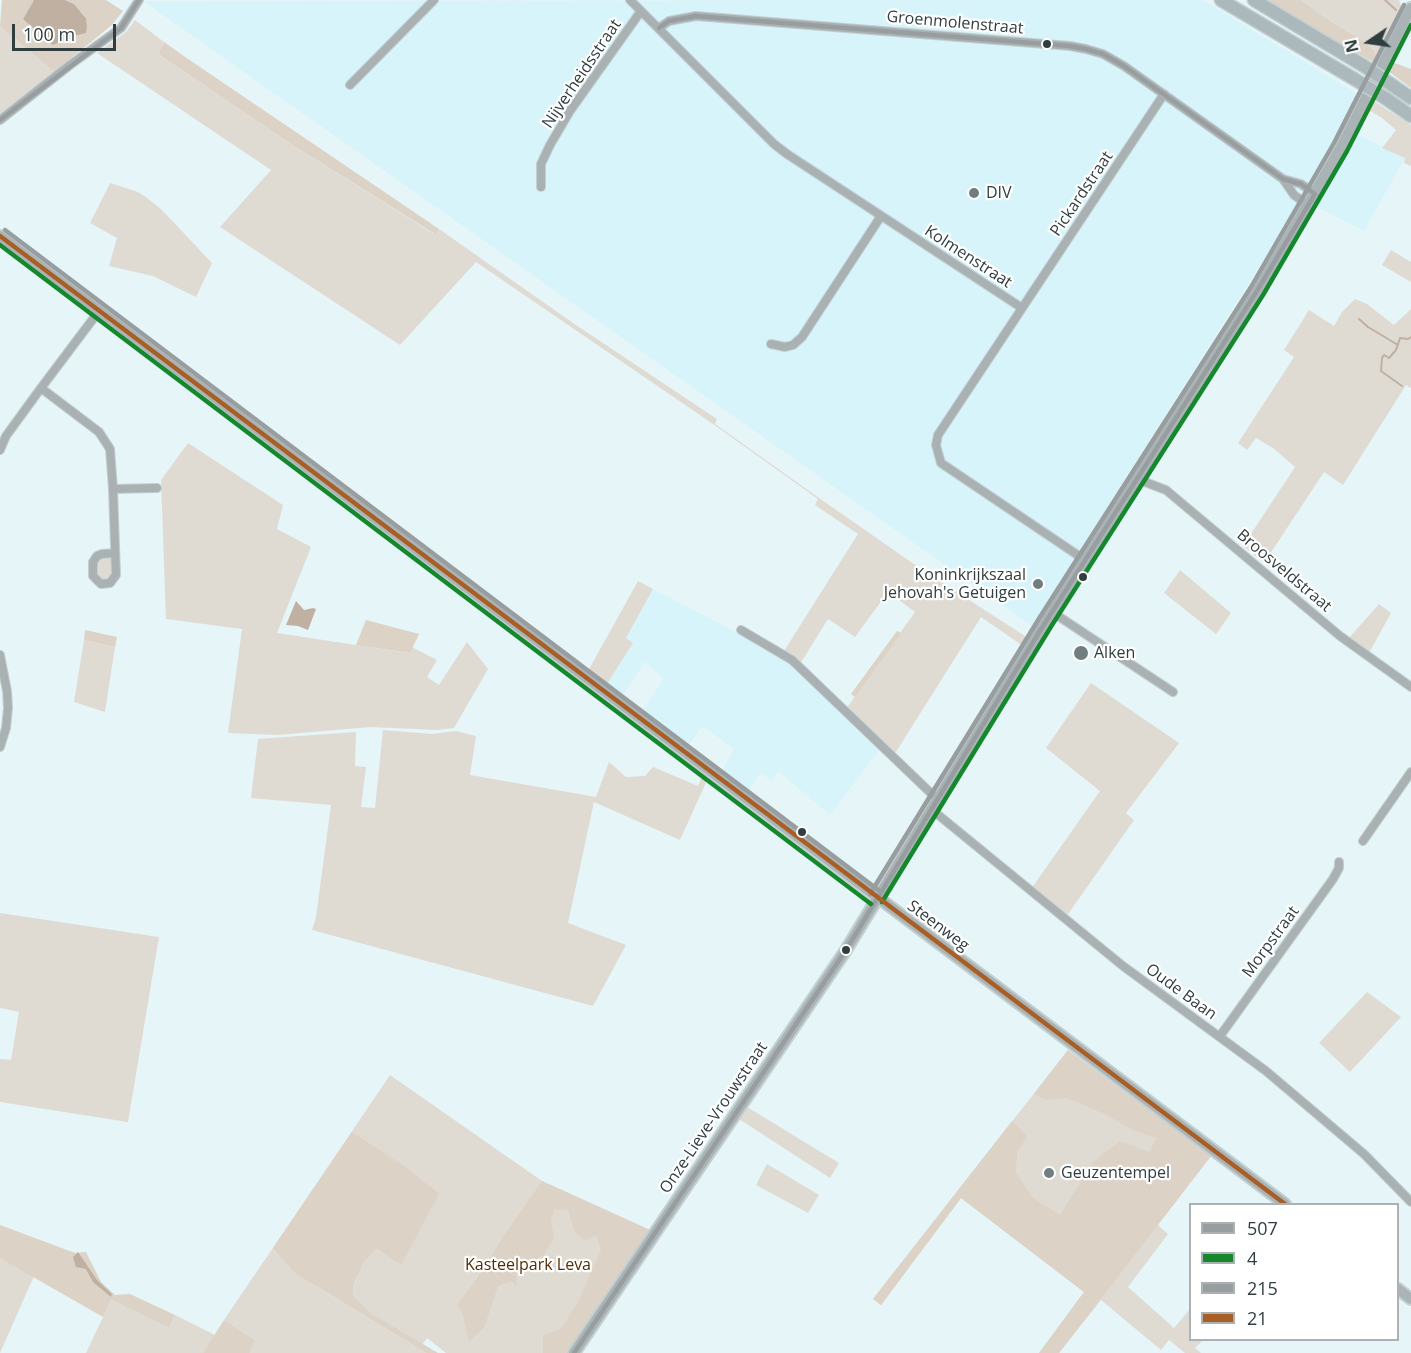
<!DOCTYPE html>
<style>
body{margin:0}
#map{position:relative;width:1411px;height:1353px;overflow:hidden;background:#e6f5f8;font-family:"Open Sans",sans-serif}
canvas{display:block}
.legend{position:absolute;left:1189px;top:1203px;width:210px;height:138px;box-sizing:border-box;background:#fff;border:2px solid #acb2b3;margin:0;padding:8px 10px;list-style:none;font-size:18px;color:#303e40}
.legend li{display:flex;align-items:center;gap:12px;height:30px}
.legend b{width:30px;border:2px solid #acb2b3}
.north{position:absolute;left:1339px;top:12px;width:60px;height:60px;-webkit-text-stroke:4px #fff;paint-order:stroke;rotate:257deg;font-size:16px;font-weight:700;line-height:24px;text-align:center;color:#303e40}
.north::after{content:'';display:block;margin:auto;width:21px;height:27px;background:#303e40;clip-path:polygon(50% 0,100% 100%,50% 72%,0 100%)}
.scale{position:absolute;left:12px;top:24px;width:104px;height:27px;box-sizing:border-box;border:3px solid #303e40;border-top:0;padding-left:8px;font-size:18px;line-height:21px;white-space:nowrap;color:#303e40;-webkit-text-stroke:4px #fff;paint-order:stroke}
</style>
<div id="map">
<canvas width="1411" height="1353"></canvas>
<ul class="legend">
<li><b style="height:8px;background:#989ea0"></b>507</li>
<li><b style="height:8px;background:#15882e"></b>4</li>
<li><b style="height:8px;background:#989ea0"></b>215</li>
<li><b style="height:8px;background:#a85e24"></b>21</li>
</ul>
<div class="north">N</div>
<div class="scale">100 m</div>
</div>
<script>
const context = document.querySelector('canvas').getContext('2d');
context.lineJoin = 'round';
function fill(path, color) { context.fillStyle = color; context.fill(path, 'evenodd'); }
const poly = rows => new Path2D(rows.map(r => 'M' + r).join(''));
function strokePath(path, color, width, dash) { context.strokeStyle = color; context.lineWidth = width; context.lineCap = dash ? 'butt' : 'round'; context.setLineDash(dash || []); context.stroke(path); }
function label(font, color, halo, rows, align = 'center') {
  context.font = font + ' "Open Sans",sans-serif'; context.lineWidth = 4.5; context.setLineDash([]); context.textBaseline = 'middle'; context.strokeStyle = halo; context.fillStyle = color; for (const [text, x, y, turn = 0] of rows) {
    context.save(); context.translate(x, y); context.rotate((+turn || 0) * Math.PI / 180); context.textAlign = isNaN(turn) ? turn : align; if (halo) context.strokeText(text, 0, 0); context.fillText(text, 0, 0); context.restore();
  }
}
fill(poly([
 [1203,0,1359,95,1293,213,1032,626,143,1],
 [1357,134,1405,158,1364,231,1317,207],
 [653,589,779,654,880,749,830,815,778,771,771,781,761,772,748,791,722,772,734,749,703,726,688,746,642,711,664,679,645,662,622,696,607,684,633,643,626,638]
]), '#d6f4fa');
fill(poly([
 [1301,0,1399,0,1401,6,1377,65,1373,62,1376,56,1375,51,1366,43,1329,20],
 [135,20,164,42,158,54,294,146,434,234,439,229,573,323,717,419,715,424,819,498,921,569,1028,638,1023,646,981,617,894,755,846,709,915,612,888,592,855,637,828,619,800,664,784,651,858,534,815,505,818,499,713,424,476,262,400,345,220,227,271,170,97,53,126,32],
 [0,26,54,72,0,115],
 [1372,100,1411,125,1411,166,1404,163,1405,158,1382,148,1396,130,1382,118,1367,109],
 [110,183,138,192,147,198,161,209,212,263,196,297,153,276,109,266,117,238,90,223],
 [1391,250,1411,262,1411,282,1382,265],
 [1355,299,1367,304,1394,325,1411,309,1411,388,1406,385,1343,485,1324,472,1264,563,1243,546,1295,467,1273,448,1256,438,1247,450,1238,443,1294,357,1284,350,1309,310,1334,326,1342,312],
 [188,443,283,505,277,529,311,547,277,633,409,653,412,647,437,660,427,677,439,685,467,642,488,669,454,728,437,730,371,727,277,735,228,733,242,629,166,619,161,480],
 [108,556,113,560,114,574,106,582,96,578,97,560],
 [1180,570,1231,613,1216,634,1164,593],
 [638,581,653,589,626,638,633,643,607,684,588,671],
 [1379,604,1391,613,1369,653,1349,638],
 [84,640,115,647,105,712,74,702],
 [1091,683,1179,743,1126,813,1134,820,1066,917,1031,889,1100,791,1046,748],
 [383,730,432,734,456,731,476,736,470,775,596,797,609,762,626,777,645,776,653,767,698,786,703,775,708,778,680,840,594,802,568,923,626,945,593,1006,312,930,316,917,331,805,251,798,258,739,356,732,355,766,366,767,361,807,375,808],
 [0,913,159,937,128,1122,0,1102,0,1059,11,1060,19,1012,0,1008],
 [1367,992,1401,1017,1350,1072,1319,1043],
 [1068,1050,1211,1156,1158,1225,1168,1234,1128,1287,1174,1328,1190,1309,1190,1340,1203,1340,1195,1348,1201,1353,1185,1353,1169,1340,1161,1350,1101,1300,1059,1353,1039,1353,1084,1292,961,1198,881,1305,873,1299],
 [390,1075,542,1181,650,1230,568,1353,446,1353,427,1338,422,1345,374,1315,353,1296,354,1285,358,1275,317,1287,426,1353,250,1353,255,1340,224,1320],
 [747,1107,839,1163,830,1178,739,1119],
 [767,1164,819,1195,808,1213,756,1185],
 [0,1258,34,1276,0,1353],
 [111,1300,169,1328,175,1315,215,1335,203,1353,86,1353]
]), '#dfdbd3');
fill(poly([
 [2,0,34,0,23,19,74,36,81,34,87,26,86,17,74,4,65,0,106,0,123,11,112,25,54,72,0,26],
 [1263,0,1301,0,1329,20,1366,43,1375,51,1376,56,1373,62],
 [164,42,191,61,439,229,435,234,294,146,158,54],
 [1392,62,1411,69,1411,88,1388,71],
 [366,620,419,634,410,653,356,645],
 [85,630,117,637,115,647,84,640],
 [897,631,901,633,855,697,851,694],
 [1068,1050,1211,1156,1059,1353,1039,1353,1084,1292,961,1198,881,1305,873,1299,1012,1121,1027,1136,1017,1152,1016,1173,1033,1198,1060,1215,1093,1162,1120,1141,1149,1152,1157,1138,1133,1130,1107,1115,1067,1098,1046,1100,1034,1094],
 [352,1132,404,1166,439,1194,401,1265,376,1248,363,1263,354,1284,353,1296,374,1315,438,1353,426,1353,296,1274,273,1248],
 [542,1181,650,1230,568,1353,543,1353,543,1336,562,1328,578,1302,601,1250,596,1235,586,1241,575,1233,568,1210,555,1209,551,1219,554,1238,543,1256,515,1268,517,1286,511,1281,498,1286,484,1328,469,1341,462,1312,457,1305,483,1270,503,1237],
 [0,1225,75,1253,86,1252,101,1282,115,1295,130,1294,175,1315,169,1328,111,1300,103,1317,0,1258],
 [224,1320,255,1340,250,1353,203,1353]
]), '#dcd2c6');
fill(poly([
 [34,0,65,0,74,4,86,18,87,26,86,33,74,36,53,45,23,19],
 [296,601,304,610,313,608,316,609,308,630,298,626,286,625],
 [78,1252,97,1280,112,1294,111,1297,93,1282,86,1269,76,1267,73,1257]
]), '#c0b0a1');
strokePath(poly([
 [1385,0,1396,10],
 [1359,319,1368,327,1398,345],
 [1402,386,1381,371,1382,358,1384,355,1389,358,1396,350,1400,338,1408,339,1411,337]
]), '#c0b0a1', 2);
const minor = poly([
 [630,0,774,144,787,154,1022,308],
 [659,28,669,21,696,16,1070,46,1086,49,1103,54,1124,66,1283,179,1301,184,1315,194],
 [350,85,434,0],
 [0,120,70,65,121,28,139,0],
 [1283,179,1294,195,1308,205],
 [541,187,541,164,550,145,570,111,641,11],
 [771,344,785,347,793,345,802,337,881,216],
 [41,388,99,432,110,449,113,489,116,575,110,583,101,584,93,576,93,562,97,556,102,554,115,553],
 [0,450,6,436,41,388,99,311],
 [1137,479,1166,490,1340,636,1411,687],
 [113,489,157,488],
 [1085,560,941,463,936,445,938,435,1164,94],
 [1052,612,1173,692],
 [741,630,792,660,937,799],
 [0,655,7,691,8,708,6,728,0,747],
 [931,809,1123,966,1266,1071,1364,1154,1411,1202],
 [1363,841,1411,772],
 [1220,1036,1333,879,1339,868,1339,862]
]);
const major = poly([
 [0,236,1285,1204],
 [1398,1289,1411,1299],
 [574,1353,846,950,1046,621,1257,291,1341,147,1411,8]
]);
const highway = poly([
 [1221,0,1356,80],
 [1254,0,1364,66],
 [1392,85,1411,98],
 [1385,98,1411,116]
]);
strokePath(minor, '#c3d0d2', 10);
strokePath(major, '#c3d0d2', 14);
strokePath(highway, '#c3d0d2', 15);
strokePath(minor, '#aab1b3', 8);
strokePath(major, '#aab4b7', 10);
strokePath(highway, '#acb9bc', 12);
const highwayBridge = poly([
 [1364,66,1392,85],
 [1356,80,1385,98]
]);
strokePath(highwayBridge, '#c3d0d2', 15, []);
strokePath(highwayBridge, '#acb9bc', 12);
strokePath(poly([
 [0,120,121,28,139,0],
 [574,1353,846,950,1038,634,1257,291,1315,194,1301,184,1283,179,1124,66,1103,54,1086,49,1070,46,696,16,669,21,659,28]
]), '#989ea0', 4.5);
strokePath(poly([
 [0,245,871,904],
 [882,902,1052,625,1263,295,1347,151,1411,25]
]), '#15882e', 4.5);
strokePath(poly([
 [5,230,881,892],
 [870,894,1040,617,1251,287,1334,143,1404,5]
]), '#989ea0', 4.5);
strokePath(poly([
 [0,236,1285,1204]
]), '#a85e24', 4.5);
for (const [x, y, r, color] of [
 [1047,44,5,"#303e40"],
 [974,193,6,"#707e80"],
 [1083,577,5,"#303e40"],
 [1038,584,6,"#707e80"],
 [1081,653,8,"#707e80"],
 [802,832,5,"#303e40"],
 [846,950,5,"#303e40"],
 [1049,1173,6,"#707e80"]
]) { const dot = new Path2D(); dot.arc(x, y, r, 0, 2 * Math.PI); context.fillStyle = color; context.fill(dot); strokePath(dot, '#fff', 2); }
label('16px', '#303e40', '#fff', [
 ["Groenmolenstraat",955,23,5],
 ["Nijverheidsstraat",582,74,-56],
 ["Pickardstraat",1082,194,-56],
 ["Kolmenstraat",968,257,33],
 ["Broosveldstraat",1284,571,40],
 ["Steenweg",938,926,37],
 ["Morpstraat",1271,942,-54],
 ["Oude Baan",1181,992,36],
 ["Onze-Lieve-Vrouwstraat",714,1118,-56]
]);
label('16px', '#303e40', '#fff', [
 ["DIV",986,193],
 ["Koninkrijkszaal",1026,575,"right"],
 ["Jehovah's Getuigen",1026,593,"right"],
 ["Alken",1094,653],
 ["Geuzentempel",1061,1173]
], 'left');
label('16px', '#542d03', '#fff', [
 ["Kasteelpark Leva",528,1265]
]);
</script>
